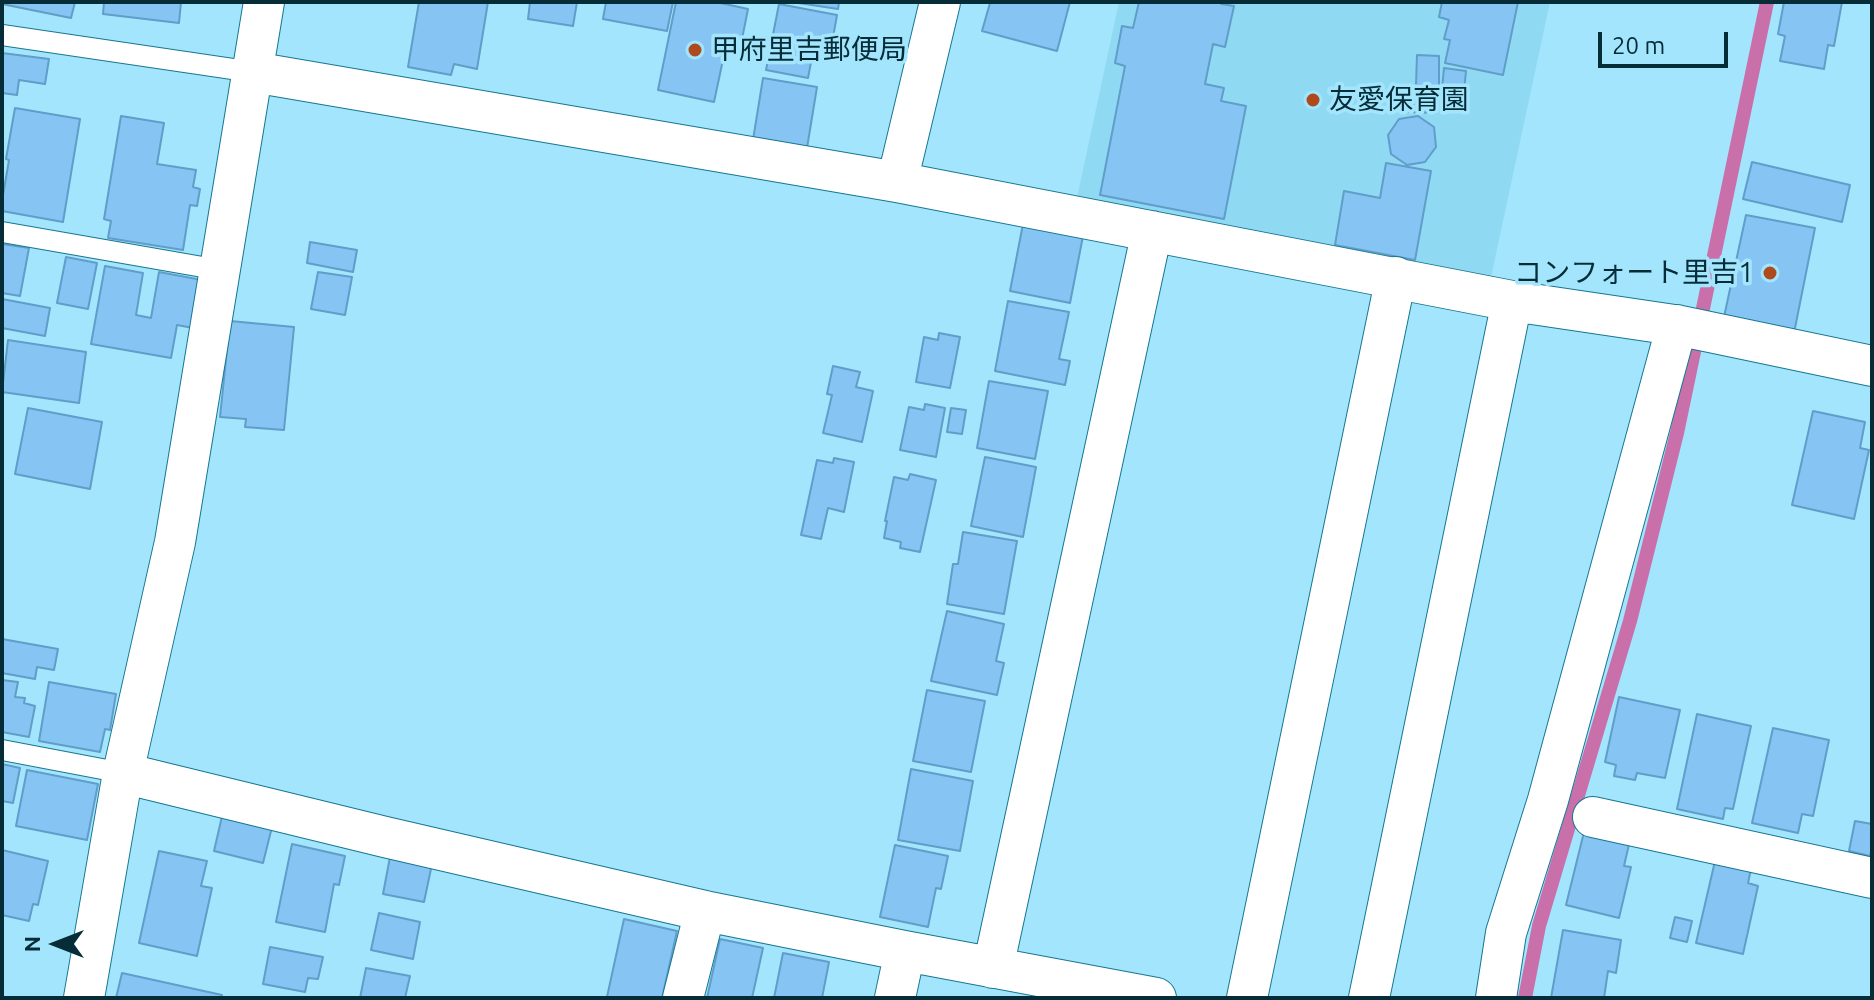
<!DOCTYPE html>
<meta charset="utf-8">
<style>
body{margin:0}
#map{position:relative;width:1874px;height:1000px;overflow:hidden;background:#a3e5fc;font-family:Ubuntu,sans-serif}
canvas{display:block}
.frame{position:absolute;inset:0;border:4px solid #052c37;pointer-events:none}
.north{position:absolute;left:16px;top:904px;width:80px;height:80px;-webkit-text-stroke:6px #a3e5fc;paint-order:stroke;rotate:270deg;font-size:22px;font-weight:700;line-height:32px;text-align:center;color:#052c37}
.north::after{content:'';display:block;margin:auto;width:28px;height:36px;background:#052c37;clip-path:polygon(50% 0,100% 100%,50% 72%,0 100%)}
.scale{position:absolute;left:1598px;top:32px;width:130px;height:36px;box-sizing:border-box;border:4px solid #052c37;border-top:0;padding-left:10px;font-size:24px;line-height:28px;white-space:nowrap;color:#052c37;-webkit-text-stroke:6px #a3e5fc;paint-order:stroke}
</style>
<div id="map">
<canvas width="1874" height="1000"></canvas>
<div class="frame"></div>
<div class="north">N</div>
<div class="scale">20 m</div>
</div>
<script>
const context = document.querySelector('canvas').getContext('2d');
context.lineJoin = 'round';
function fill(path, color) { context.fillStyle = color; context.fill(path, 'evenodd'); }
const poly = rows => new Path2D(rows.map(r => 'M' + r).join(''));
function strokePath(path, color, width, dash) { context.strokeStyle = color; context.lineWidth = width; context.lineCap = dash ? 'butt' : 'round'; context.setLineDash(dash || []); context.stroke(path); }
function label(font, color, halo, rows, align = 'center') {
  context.font = font + ' Ubuntu,"Noto Sans JP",sans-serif'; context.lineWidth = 7; context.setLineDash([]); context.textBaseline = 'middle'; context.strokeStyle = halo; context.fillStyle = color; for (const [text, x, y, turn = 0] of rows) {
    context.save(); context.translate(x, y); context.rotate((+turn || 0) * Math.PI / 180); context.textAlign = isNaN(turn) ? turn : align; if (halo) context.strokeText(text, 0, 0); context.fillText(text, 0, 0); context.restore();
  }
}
fill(poly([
 [1119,2,1550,2,1491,277,1077,198]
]), '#90d9f3');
strokePath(poly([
 [1525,998,1539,926,1630,621,1677,433,1767,2]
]), '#c970aa', 14);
const building = poly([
 [2,2,75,2,71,18,2,4,2,2],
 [104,2,181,2,179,23,103,14,104,2],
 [419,2,488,2,477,69,454,64,451,75,408,67,419,2],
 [530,2,577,2,573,26,528,19,530,2],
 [606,2,673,2,667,31,603,19,606,2],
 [676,2,716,2,748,9,741,44,727,41,714,102,658,90,676,2],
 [792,2,839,2,838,9,792,2],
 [986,2,1070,2,1057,51,982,31,990,3,986,2],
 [1139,2,1222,2,1221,4,1234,6,1225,47,1213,44,1205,84,1224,88,1221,101,1246,106,1224,219,1100,195,1125,66,1115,63,1122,26,1133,28,1139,2],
 [1442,2,1518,2,1503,75,1445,63,1450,40,1444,39,1449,20,1439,17,1442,2],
 [1784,2,1842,2,1834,46,1828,45,1824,69,1780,61,1785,36,1778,34,1784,2],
 [779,4,837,15,829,60,812,57,808,78,766,70,779,4],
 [2,53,49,59,45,84,19,80,17,95,2,93,2,53],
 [1417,55,1439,56,1439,86,1416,85,1417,55],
 [1444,68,1466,71,1464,91,1442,89,1444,68],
 [763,78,817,87,807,148,753,140,763,78],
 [1410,92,1437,94,1436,113,1409,112,1410,92],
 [15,108,80,119,63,222,2,211,2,201,9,160,6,159,15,108],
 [121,116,164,123,157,164,196,170,193,187,200,189,197,206,190,205,183,250,108,238,111,221,104,219,121,116],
 [1418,116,1434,127,1436,147,1425,162,1407,165,1391,154,1388,135,1399,119,1418,116],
 [1752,162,1850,185,1842,222,1743,199,1752,162],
 [1386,163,1431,171,1415,260,1335,245,1344,191,1380,198,1386,163],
 [1746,215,1815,228,1794,333,1724,317,1746,215],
 [1023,224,1083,236,1070,303,1010,291,1023,224],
 [310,242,357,250,353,272,307,263,310,242],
 [2,244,29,248,20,296,2,293,2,244],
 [66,257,97,263,88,309,57,303,66,257],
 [105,266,143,273,136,315,151,318,159,272,202,280,193,328,177,325,171,358,91,344,105,266],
 [318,272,352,277,345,315,311,309,318,272],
 [2,299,50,308,45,336,2,328,2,299],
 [1008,301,1069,312,1059,359,1070,361,1065,385,995,371,1008,301],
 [230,321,294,327,284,430,245,427,246,419,220,417,230,321],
 [939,333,960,337,950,388,916,382,924,337,938,340,939,333],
 [8,340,86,352,79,403,2,392,8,340],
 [833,366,860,372,856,387,873,391,862,442,823,433,832,395,827,394,833,366],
 [989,381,1048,391,1035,459,977,448,989,381],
 [925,404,945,408,936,457,900,450,909,407,924,410,925,404],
 [28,408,102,422,90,489,15,474,28,408],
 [951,408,966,410,962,434,947,432,951,408],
 [1813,411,1865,422,1860,448,1869,450,1854,519,1792,505,1813,411],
 [985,457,1036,467,1023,537,971,526,985,457],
 [834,458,854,462,844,512,828,508,821,539,801,535,817,460,833,463,834,458],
 [910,474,936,480,920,552,900,548,901,542,884,538,887,521,885,521,894,477,908,480,910,474],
 [963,532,1017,541,1004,614,947,604,953,564,958,564,963,532],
 [947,611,1004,624,996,661,1004,663,997,695,931,681,947,611],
 [2,639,58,649,54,670,37,667,35,679,2,673,2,639],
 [2,680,18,682,15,697,25,698,24,703,35,706,29,737,2,732,2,680],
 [49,682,116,694,110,730,105,729,100,752,39,741,49,682],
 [927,690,985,701,971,772,913,761,927,690],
 [1619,697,1680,710,1665,778,1637,773,1635,780,1614,776,1616,765,1605,762,1619,697],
 [1697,714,1751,726,1733,809,1725,808,1723,819,1677,809,1697,714],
 [1773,728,1829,740,1813,816,1802,814,1798,833,1752,823,1773,728],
 [2,764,20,768,13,803,2,801,2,764],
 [911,769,973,781,960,851,898,840,911,769],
 [27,770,98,784,87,840,16,826,27,770],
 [223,812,273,823,263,863,214,851,223,812],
 [1855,821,1872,824,1872,847,1870,856,1849,851,1855,821],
 [1585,828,1630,840,1624,866,1631,867,1619,918,1566,905,1585,828],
 [292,844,345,856,339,885,334,884,325,932,276,922,292,844],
 [895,845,948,856,941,889,936,888,928,927,880,917,895,845],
 [2,850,48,861,38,905,33,904,29,921,2,915,2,850],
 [159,851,207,861,201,886,212,888,197,956,139,943,159,851],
 [390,857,432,864,424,902,383,894,390,857],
 [1715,861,1751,869,1748,883,1758,886,1743,954,1696,943,1715,861],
 [379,913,420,922,413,959,371,950,379,913],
 [1675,917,1692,921,1687,942,1670,938,1675,917],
 [624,919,677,931,662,998,607,997,624,919],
 [1563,930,1621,940,1616,973,1608,971,1604,998,1551,998,1563,930],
 [720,939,763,948,752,998,707,998,720,939],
 [270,947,323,957,318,979,308,978,305,992,263,984,270,947],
 [783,953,829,962,822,998,774,998,783,953],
 [366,968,410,976,405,998,360,998,366,968],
 [122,973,222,995,221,998,116,998,122,973]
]);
fill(building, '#86c5f3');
strokePath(building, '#609dc9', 2);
const service = poly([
 [2,35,253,72],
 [2,232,220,270],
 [2,750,123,773]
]);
const minor = poly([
 [253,72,897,182,1512,301,1681,326,1872,366],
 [897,182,940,2],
 [123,773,385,837,705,911,905,951,1156,998],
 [1593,817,1872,878],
 [993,968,1152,231],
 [84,998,123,773,175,542,264,2],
 [683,998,705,911],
 [895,998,905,951],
 [1247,998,1396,277],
 [1369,998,1512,301],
 [1496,998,1506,933,1548,800,1677,325]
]);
strokePath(service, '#167792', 22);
strokePath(minor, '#167792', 42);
strokePath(service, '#fff', 20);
strokePath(minor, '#fff', 40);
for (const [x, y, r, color] of [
 [695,50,8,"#af4a1d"],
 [1313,100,8,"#af4a1d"],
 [1770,273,8,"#af4a1d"]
]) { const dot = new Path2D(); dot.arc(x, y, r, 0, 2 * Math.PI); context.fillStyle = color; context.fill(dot); strokePath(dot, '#a3e5fc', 3); }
label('28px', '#052c37', '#a3e5fc', [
 ["甲府里吉郵便局",711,50],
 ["友愛保育園",1329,100],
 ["コンフォート里吉1",1754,273,"right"]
], 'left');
</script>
